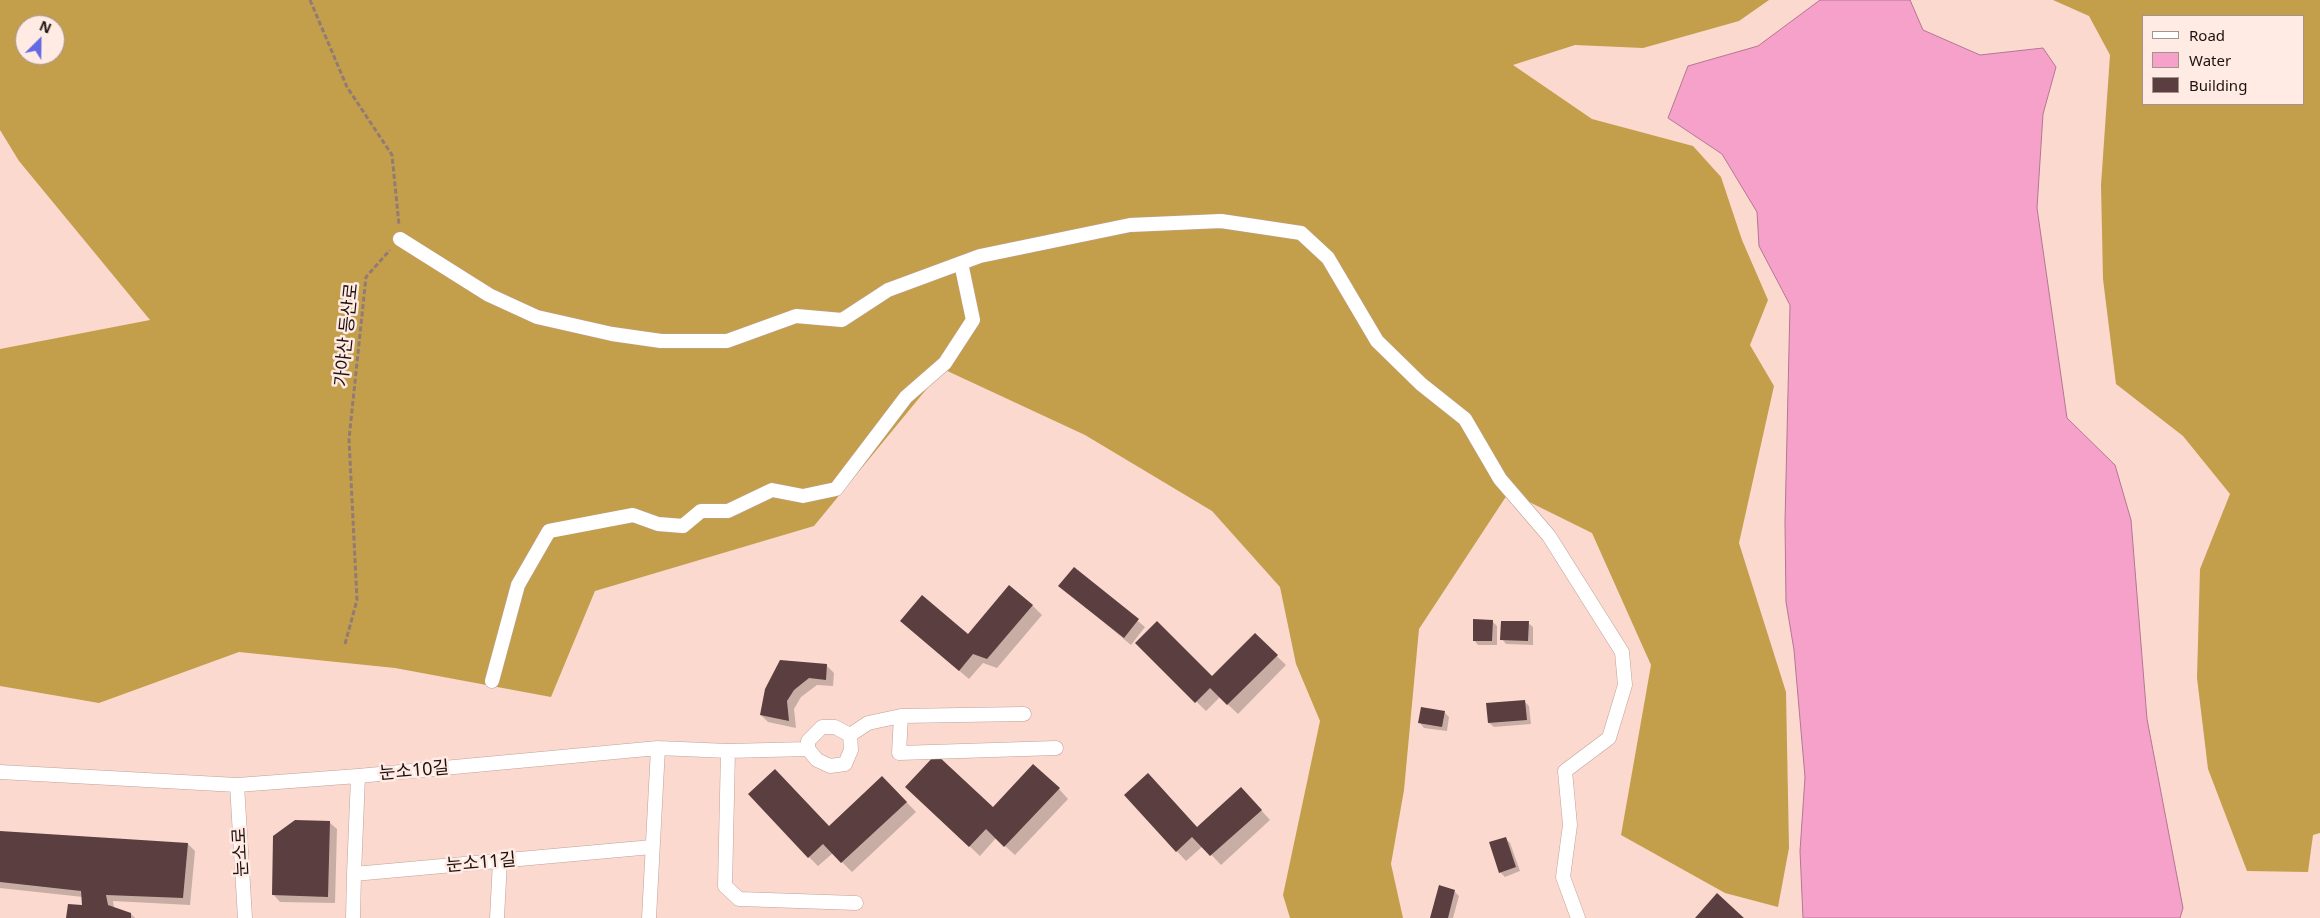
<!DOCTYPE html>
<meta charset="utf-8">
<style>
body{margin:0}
#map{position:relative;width:2320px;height:918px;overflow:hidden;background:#fbd9cf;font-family:"Noto Sans",sans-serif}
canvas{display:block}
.legend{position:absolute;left:2142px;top:15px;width:162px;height:90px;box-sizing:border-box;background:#ffeae4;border:1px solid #a5948e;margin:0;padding:6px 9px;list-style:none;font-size:15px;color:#1d120e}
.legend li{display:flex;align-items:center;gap:10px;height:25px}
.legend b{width:25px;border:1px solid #a5948e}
.north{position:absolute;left:15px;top:15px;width:50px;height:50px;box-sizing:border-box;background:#ffeae4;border:1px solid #a5948e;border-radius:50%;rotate:23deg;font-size:14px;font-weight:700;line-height:20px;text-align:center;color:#1d120e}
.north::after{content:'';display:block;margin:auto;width:18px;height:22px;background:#636ae3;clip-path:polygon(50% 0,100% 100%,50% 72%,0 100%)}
</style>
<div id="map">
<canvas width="2320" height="918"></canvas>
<ul class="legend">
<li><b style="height:6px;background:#fff"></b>Road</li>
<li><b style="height:14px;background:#f5a1ca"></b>Water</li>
<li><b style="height:14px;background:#5a3e40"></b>Building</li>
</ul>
<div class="north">N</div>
</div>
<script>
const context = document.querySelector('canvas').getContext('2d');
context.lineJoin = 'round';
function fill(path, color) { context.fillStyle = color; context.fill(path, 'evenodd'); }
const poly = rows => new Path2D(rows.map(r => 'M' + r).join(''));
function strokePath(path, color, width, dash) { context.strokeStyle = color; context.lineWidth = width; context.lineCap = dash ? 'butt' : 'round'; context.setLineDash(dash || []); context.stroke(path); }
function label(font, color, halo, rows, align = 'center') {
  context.font = font + ' "Noto Sans","Noto Sans KR",sans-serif'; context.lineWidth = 5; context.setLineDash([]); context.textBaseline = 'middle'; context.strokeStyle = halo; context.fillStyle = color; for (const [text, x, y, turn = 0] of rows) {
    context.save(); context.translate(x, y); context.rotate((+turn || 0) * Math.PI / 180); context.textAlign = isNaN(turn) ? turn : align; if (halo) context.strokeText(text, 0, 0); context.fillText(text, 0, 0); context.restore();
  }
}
fill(poly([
 [0,0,1769,0,1739,21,1643,48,1575,45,1513,65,1592,119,1693,146,1721,177,1742,240,1768,300,1750,345,1774,386,1739,543,1786,692,1789,848,1778,907,1725,893,1621,835,1651,665,1592,533,1509,492,1419,629,1404,790,1391,864,1403,918,1290,918,1283,895,1320,721,1296,664,1280,587,1212,511,1085,435,943,369,814,526,595,591,551,697,395,668,239,652,99,703,0,686,0,349,150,320,19,161,0,130],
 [25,25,55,25,55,55,25,55],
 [2053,0,2320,0,2320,833,2313,835,2308,872,2247,871,2208,769,2197,678,2200,569,2230,494,2183,436,2116,384,2103,279,2101,185,2110,55,2089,16],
 [2144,16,2304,16,2304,104,2144,104]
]), '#c39f4b');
const water = poly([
 [1820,0,1910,0,1923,30,1980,55,2043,48,2056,67,2043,114,2037,208,2067,418,2115,465,2131,520,2147,719,2183,908,2180,918,1803,918,1800,851,1805,777,1794,650,1786,602,1785,522,1790,305,1759,246,1757,212,1722,154,1668,118,1688,66,1758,46,1820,0]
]);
fill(water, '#f5a1ca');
strokePath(water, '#b47692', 1);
fill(poly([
 [1074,569,1145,627,1131,645,1060,586],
 [1032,605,1042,615,997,668,983,663,969,679,901,621,968,636],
 [1492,621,1497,626,1497,645,1478,645,1474,640],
 [1528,623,1533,627,1533,645,1506,644,1502,639],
 [1255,635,1286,665,1238,714,1220,697,1206,711,1137,643,1212,678],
 [826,665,834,673,833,686,817,685,801,697,794,709,796,728,768,722,761,715,766,689],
 [1524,701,1529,706,1531,724,1494,727,1489,723],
 [1444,712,1449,717,1447,731,1424,728,1420,723],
 [892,787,916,812,852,872,833,853,818,866,809,857,829,827],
 [1059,789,1068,799,1015,855,996,838,980,856,917,797,993,809],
 [1126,796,1198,829,1251,799,1270,820,1221,865,1203,846,1186,861],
 [329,822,337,829,335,903,280,902,273,894],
 [0,833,188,844,195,851,190,905,113,901,114,908,131,914,135,918,67,918,84,907,83,897,0,888],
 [1505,838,1510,843,1520,871,1505,877,1500,872],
 [1454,891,1459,896,1453,918,1431,918]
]), '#0003');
fill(poly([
 [1074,567,1139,619,1124,638,1058,586],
 [1009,585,1033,605,987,659,973,654,959,671,900,621,922,595,968,634],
 [1473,619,1493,620,1492,641,1473,641],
 [1157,621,1212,676,1255,633,1278,655,1227,705,1210,688,1195,703,1135,643],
 [1501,621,1529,621,1528,641,1500,640],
 [780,660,827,664,826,680,809,678,794,690,787,701,789,721,760,715,765,689],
 [1525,700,1527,720,1488,723,1486,703],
 [1421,707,1445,711,1442,727,1418,723],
 [936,754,993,807,1033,764,1060,788,1004,847,986,829,969,847,905,787],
 [775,769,829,826,882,776,907,802,841,863,823,844,808,858,748,794],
 [1148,773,1197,827,1241,787,1262,810,1210,856,1192,837,1176,852,1124,795],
 [295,820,330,821,328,897,272,895,273,836],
 [0,831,188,843,183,898,106,895,108,905,131,913,131,918,66,918,68,904,82,905,81,891,0,882],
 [1506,837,1516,867,1499,873,1489,842],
 [1439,885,1455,890,1448,918,1430,918],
 [1717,893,1744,918,1695,918]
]), '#5a3e40');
const street = poly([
 [400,239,489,295,537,317,612,334,661,341,727,341,796,316,842,320,888,290,961,263],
 [492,681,518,585,549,531,633,515,658,524,683,526,701,511,728,511,772,490,803,496,836,489,906,397,945,363,973,320,961,263,980,256,1130,225,1221,221,1301,233,1328,258,1377,341,1421,384,1465,419,1500,479,1549,536,1622,652,1625,685,1609,738,1565,771,1570,825,1563,877,1578,918],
 [901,716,899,753,1056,748],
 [850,735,868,723,901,716,1024,714],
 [728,751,725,886,739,899,856,903],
 [0,772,237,785,358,776,658,748,728,751,808,749,817,760,830,766,845,764,851,750,850,735,835,727,822,727,808,741,808,749],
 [237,785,245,918],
 [354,874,358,776],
 [353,918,354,874,652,847],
 [497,918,500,861],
 [649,918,658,748]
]);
strokePath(street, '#c1a197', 15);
strokePath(poly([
 [310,0,347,87,392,155,399,225],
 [345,644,357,600,349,439,366,277,390,250]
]), '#927b74', 3, [5, 2.5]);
strokePath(street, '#fff', 14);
label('18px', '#1d120e', '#ffeae4', [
 ["가야산 등산로",347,335,-84],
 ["눈소10길",414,771,-5],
 ["눈소로",241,852,-93],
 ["눈소11길",481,863,-5]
]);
</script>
